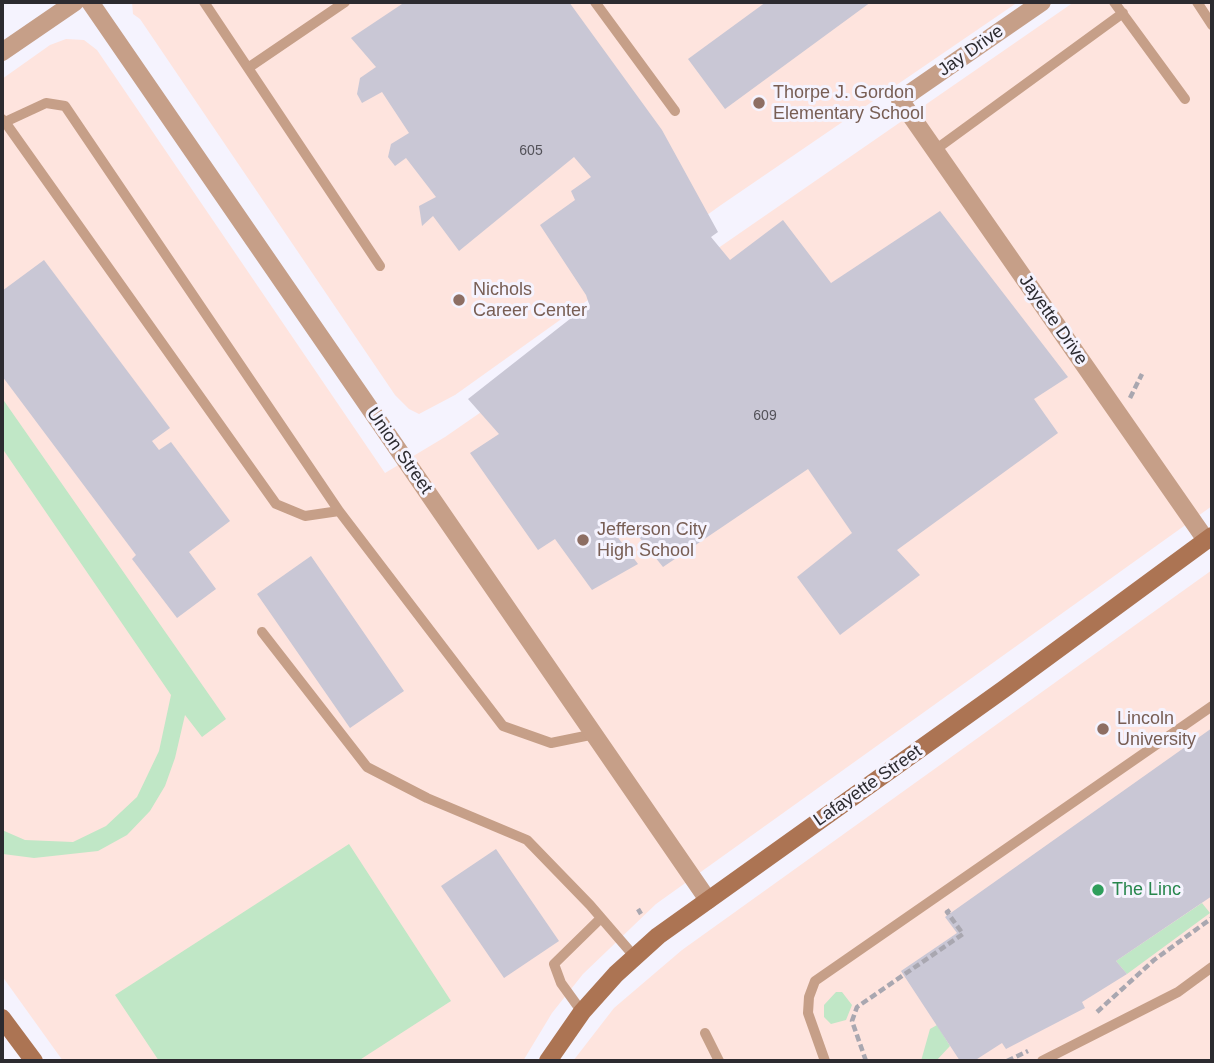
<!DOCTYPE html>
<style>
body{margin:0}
#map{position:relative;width:1214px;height:1063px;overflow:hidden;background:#f5f3fe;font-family:Arial,sans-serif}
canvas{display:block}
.frame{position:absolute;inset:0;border:4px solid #2c2b30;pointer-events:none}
</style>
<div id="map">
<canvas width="1214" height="1063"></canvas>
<div class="frame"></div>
</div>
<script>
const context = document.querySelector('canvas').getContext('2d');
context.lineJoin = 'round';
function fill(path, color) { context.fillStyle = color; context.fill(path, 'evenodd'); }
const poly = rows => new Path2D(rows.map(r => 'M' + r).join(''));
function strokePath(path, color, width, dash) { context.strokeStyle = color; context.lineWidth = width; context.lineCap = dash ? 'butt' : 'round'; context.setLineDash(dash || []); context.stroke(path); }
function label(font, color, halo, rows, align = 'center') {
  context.font = font + ' Arial,sans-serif'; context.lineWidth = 6; context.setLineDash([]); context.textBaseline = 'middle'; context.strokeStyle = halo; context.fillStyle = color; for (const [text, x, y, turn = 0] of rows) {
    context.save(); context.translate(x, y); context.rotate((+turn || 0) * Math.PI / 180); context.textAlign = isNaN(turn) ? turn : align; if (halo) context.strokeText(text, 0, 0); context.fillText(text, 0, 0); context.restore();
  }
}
fill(poly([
 [132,2,1018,2,721,205,455,395,419,414,409,409,395,395,140,19,133,14],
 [1074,2,1212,2,1212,506,656,904,583,974,552,1013,523,1061,63,1061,2,976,2,79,50,45,66,39,84,40,97,50,385,473,445,437],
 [1212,570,1212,1061,573,1061,614,1008,682,950]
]), '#fee4de');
fill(poly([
 [2,398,226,719,202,737,185,715,175,758,165,786,150,811,127,835,98,851,34,858,3,854,2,830,25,840,73,842,106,826,137,797,159,751,171,695,2,448],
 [349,844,451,1001,358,1061,159,1061,115,995],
 [1202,903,1210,913,1127,974,1116,961],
 [836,992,842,992,852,1005,846,1020,831,1024,824,1017,824,1005],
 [937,1025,950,1046,936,1061,921,1061,930,1029]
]), '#c0e7c6');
fill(poly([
 [405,2,569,2,662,130,718,232,711,237,730,260,783,220,831,283,940,211,1068,377,1034,399,1058,433,897,550,920,575,840,635,797,577,852,533,808,469,663,567,627,522,613,531,638,564,592,590,555,539,538,550,470,453,499,434,468,399,589,304,586,295,540,225,575,200,571,191,591,177,574,157,459,251,433,216,422,226,419,206,436,197,406,158,395,166,388,157,391,144,409,133,382,92,362,103,357,94,360,78,376,67,351,38],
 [766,2,871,2,725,109,688,59],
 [44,260,170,428,152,441,159,450,171,442,230,521,189,552,216,589,177,618,132,559,136,555,2,376,2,291],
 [311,556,404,691,350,728,257,594],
 [1212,728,1212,896,1116,961,1127,974,1082,1002,1085,1008,1006,1049,1002,1043,974,1061,960,1061,901,971,957,933,945,917],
 [496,849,559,941,504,978,441,886]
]), '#c9c7d5');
strokePath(poly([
 [1130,398,1142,374],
 [638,909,641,914],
 [1097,1012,1154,960,1212,918],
 [866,1061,852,1021,857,1007,963,934,947,912,950,910],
 [1007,1061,1028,1051]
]), '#a9a7b0', 4.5, [7, 3.5]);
strokePath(poly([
 [204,2,380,266],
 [595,2,675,111],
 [1114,2,1185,99],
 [1197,2,1212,25],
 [248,68,345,2],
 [2,119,5,122,46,103,65,106,339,511,503,726,551,743,595,734],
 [5,122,276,504,305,516,339,511],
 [935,150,1123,13],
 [262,632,367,767,427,798,527,840,590,905,634,956],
 [582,1012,561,983,554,964,601,918],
 [705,1033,719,1061],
 [825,1061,808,1013,809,997,815,981,1212,706],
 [1042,1061,1178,992,1212,967]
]), '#c69f88', 10);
strokePath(poly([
 [90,2,708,900],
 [1042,2,900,100,1206,540],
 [2,52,75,2]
]), '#c69f88', 18);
strokePath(poly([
 [2,1018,34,1061],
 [548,1061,582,1012,616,974,658,936,1004,689,1212,536]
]), '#ac7453', 18);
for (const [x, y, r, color] of [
 [759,103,7,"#8d6e63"],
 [459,300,7,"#8d6e63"],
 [583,540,7,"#8d6e63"],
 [1103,729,7,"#8d6e63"],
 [1098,890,7,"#2e9e5b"]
]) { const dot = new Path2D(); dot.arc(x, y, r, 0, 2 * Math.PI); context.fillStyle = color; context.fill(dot); strokePath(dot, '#f5f3fe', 2.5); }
label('14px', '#535259', null, [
 ["605",531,151],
 ["609",765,416]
]);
label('18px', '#2c2b30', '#f5f3fe', [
 ["Jay Drive",971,51,-35],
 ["Jayette Drive",1053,320,55],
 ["Union Street",399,451,55],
 ["Lafayette Street",868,786,-35]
]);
label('18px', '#785e54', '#f5f3fe', [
 ["Thorpe J. Gordon",773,93],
 ["Elementary School",773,114],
 ["Nichols",473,290],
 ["Career Center",473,311],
 ["Jefferson City",597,530],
 ["High School",597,551],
 ["Lincoln",1117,719],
 ["University",1117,740]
], 'left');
label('18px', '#27864d', '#f5f3fe', [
 ["The Linc",1112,890]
], 'left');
</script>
